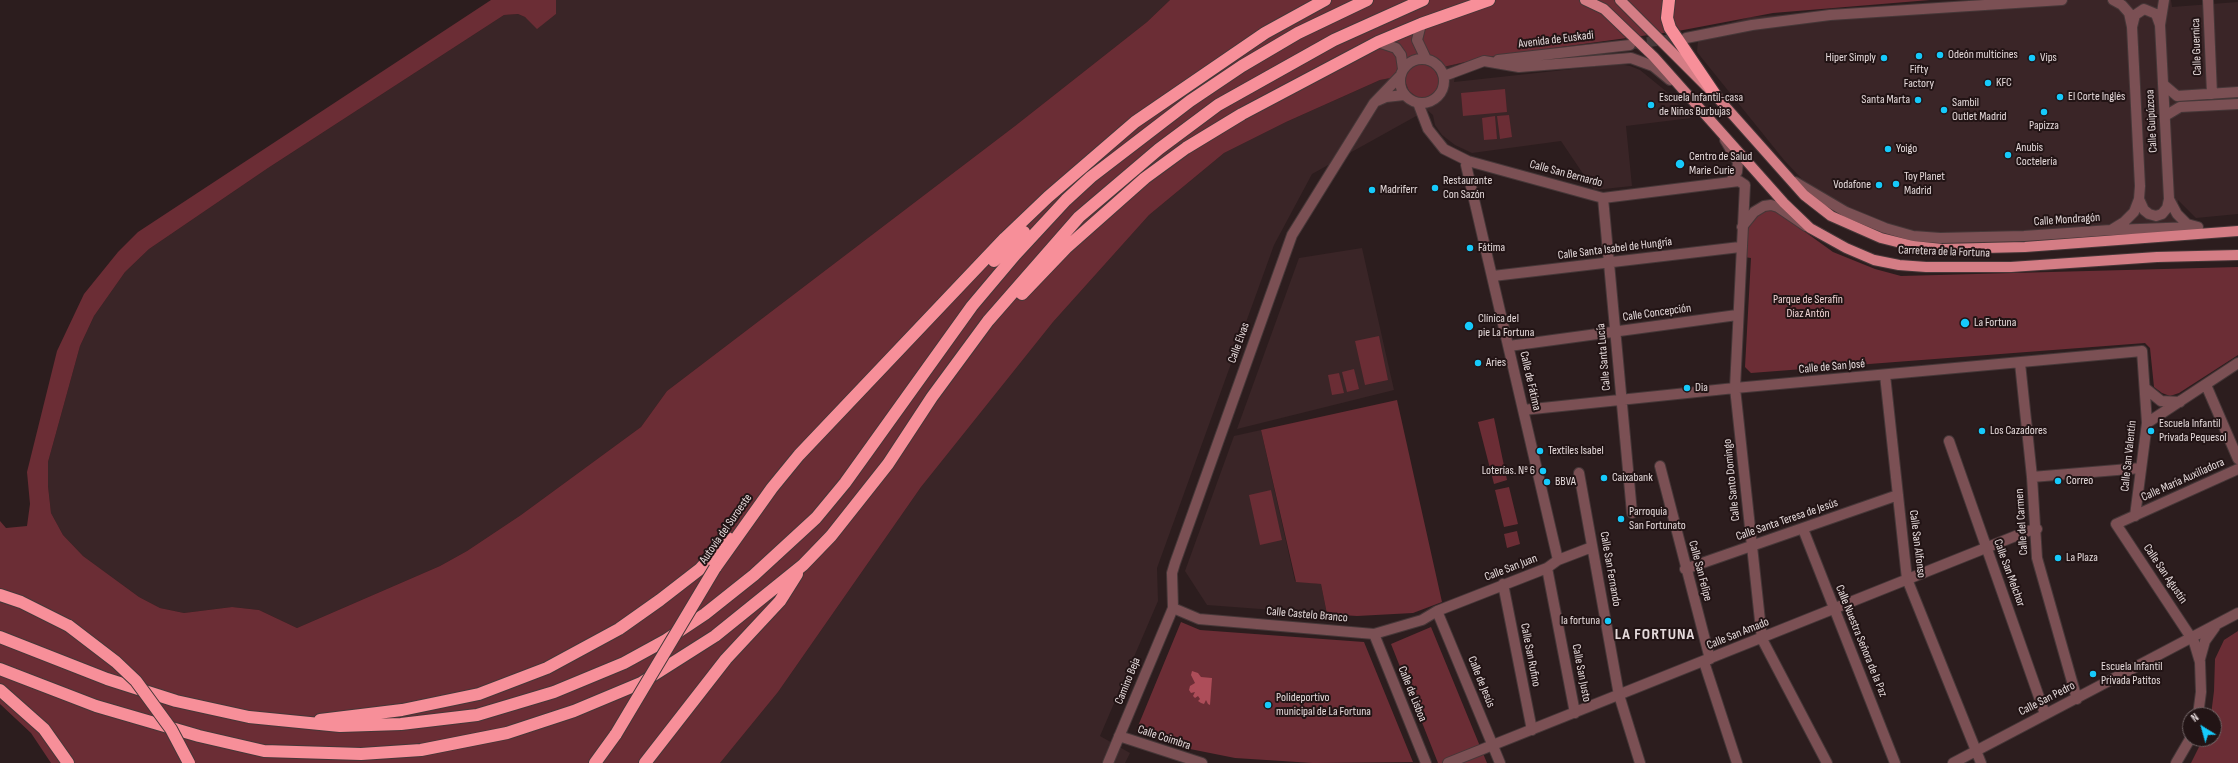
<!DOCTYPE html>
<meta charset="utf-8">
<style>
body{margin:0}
#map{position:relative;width:2238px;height:763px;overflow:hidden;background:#2c1d1e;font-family:"Sofia Sans Condensed",sans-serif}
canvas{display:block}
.north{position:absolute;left:2182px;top:707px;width:40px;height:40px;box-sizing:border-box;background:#221415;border:1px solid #706364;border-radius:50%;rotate:323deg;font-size:11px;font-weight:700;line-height:16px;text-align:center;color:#e5dadb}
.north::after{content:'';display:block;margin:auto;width:14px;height:18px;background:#16cafb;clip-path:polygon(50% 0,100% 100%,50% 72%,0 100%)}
</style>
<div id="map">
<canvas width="2238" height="763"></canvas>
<div class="north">N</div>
</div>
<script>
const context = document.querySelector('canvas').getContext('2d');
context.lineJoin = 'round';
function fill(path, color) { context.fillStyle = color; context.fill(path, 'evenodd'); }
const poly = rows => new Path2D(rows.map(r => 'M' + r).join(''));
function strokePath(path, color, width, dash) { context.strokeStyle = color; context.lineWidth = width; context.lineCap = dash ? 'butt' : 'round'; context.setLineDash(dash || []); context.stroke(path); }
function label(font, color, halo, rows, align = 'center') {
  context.font = font + ' "Sofia Sans Condensed",sans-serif'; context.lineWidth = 4; context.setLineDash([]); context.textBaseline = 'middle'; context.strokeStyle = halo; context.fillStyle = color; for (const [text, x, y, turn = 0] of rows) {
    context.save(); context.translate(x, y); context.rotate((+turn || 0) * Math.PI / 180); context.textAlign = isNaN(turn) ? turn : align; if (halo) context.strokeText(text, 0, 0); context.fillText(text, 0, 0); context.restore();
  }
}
fill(poly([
 [556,0,1170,0,1147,22,1015,126,667,391,641,427,521,515,467,551,440,566,297,628,259,610,232,607,184,613,160,608,139,597,83,556,63,535,51,513,48,486,48,462,80,346,94,316,125,272,149,249,268,168,504,15,518,14,525,17,537,28,556,14],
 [1990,0,2171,0,2172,7,2238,2,2238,214,2196,218,2178,200,2180,232,1968,243,1887,235,1832,211,1784,160,1697,52,1698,40,1714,28,1750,17],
 [1457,64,1454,82,1619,64,1630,66,1640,70,1667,92,1691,118,1626,126,1632,186,1594,190,1561,141,1472,153,1455,145,1442,135,1435,125,1433,115,1427,110,1312,174,1274,245,1157,568,1158,601,1100,736,1130,753,1125,763,720,763,778,692,921,487,1053,322,1149,215,1224,153,1286,122,1380,80],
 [1362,248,1394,390,1237,429,1299,258],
 [1261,430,1295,581,1321,584,1327,614,1207,605,1185,571,1234,436]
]), '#3a2527');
fill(poly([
 [491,0,556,0,556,14,537,29,525,17,518,14,504,15,268,168,149,249,125,272,94,316,80,346,48,462,48,486,51,513,63,535,83,556,139,597,160,608,184,613,232,607,259,610,297,628,440,566,467,551,521,515,641,427,667,391,1015,126,1147,22,1170,0,1930,0,1773,13,1678,31,1488,57,1434,69,1439,79,1439,84,1437,90,1428,97,1417,97,1409,91,1405,81,1406,75,1380,80,1286,122,1224,153,1149,215,1053,322,921,487,778,692,720,763,51,763,31,733,0,704,0,521,6,528,27,526,30,504,27,472,57,351,84,294,118,252,138,232],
 [1505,89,1507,112,1463,116,1461,93],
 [1509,115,1512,137,1500,139,1497,116],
 [1495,116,1497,139,1484,140,1482,118],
 [1765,210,1776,211,1833,252,1875,269,1901,276,2238,267,2238,355,2179,393,2170,396,2162,393,2154,387,2150,348,2145,343,1751,373,1745,367,1751,258,1744,257,1747,230,1758,214],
 [1379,336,1388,380,1365,385,1355,341],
 [1354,369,1359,389,1347,392,1342,372],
 [1339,373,1344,393,1332,395,1328,375],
 [1397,400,1442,602,1413,613,1357,616,1327,614,1321,584,1296,582,1261,430],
 [1494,418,1507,480,1494,484,1478,422],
 [1509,487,1518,524,1504,527,1495,490],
 [1271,490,1282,540,1260,545,1249,495],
 [1517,531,1520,544,1507,548,1504,534],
 [1181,622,1200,630,1364,642,1413,762,1313,763,1235,758,1185,748,1136,731],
 [1431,627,1477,739,1487,763,1438,763,1391,644],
 [2238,631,2238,763,2191,763,2203,739,2214,739,2214,715,2211,715,2214,691,2215,659,2224,640]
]), '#6b2d35');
fill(poly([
 [1192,671,1198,673,1201,677,1212,678,1210,705,1208,704,1206,700,1204,704,1201,703,1198,701,1200,699,1198,696,1195,698,1193,696,1195,692,1191,693,1189,690,1190,686,1195,683,1191,675]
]), '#ad4d59');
strokePath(poly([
 [1632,44,1684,38]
]), '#48393a', 10, [10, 5]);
const minor = poly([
 [2164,0,2160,25,2169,199,2177,214,2187,224,2198,227],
 [2208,0,2212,94],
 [1421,24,1417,40,1426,59],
 [2132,27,2135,15,2144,9,2156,14,2160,25],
 [1686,38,1752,25,1830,15,2062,0],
 [1378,42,1396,48,1401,55,1403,69],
 '1400 81a22 22 0 1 1 44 0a22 22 0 1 1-44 0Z',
 [1498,60,1630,45],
 [1444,76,1484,61,1519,67,1631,58,1653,66,1670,80],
 [2163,84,2177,96,2238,92],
 [1377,101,1386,97,1404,95],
 [1418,103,1428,129,1444,149,1468,161,1603,198,1739,181,1745,185,1735,388,1762,639,1827,763],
 [2165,116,2180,107,2238,104],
 [1725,140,1738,162,1737,172,1730,182],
 [1468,161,1466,165,1558,560],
 [1795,182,1846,212,1885,228,1913,236,1940,238,2024,236,2111,230,2124,222,2134,212,2139,199,2140,186,2132,27,2129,13,2122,5,2113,0],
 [1603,198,1632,513],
 [2139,199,2144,210,2149,214,2156,216,2162,214,2167,208,2169,199],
 [1742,227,1754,212,1764,206,1771,205,1778,207,1806,226],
 [2113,230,2193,227],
 [1493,276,1740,247],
 [1509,346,1737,315],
 [2020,363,2032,477,2037,558,2077,699],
 [1885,375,1907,579,1981,763],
 [2206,385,2238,459],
 [2145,388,2161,401,2180,402],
 [1523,410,1735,388,2142,351,2147,423,2135,516],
 [2147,423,2238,363],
 [1949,441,2045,714],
 [1660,466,1710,659],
 [1579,473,1619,695,1640,763],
 [2032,477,2141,468],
 [1803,529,1895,763],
 [1547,568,1575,713],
 [1685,569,1898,495],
 [1503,584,1532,730],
 [1173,608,1199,619,1374,634,1422,620,1437,611,1547,568,1558,560,1592,547],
 [1437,611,1500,763],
 [1374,634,1426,763],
 [2200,659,2205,641,2215,627],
 [1704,662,1737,763],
 [2198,715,2201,692,2200,662,2194,642,2116,524,2238,469],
 [1119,736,1202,763],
 [1108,763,1173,608,1172,573,1175,563,1292,235,1374,103,1400,76],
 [1448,763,2028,531,2037,529],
 [1953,763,2238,613],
 [2176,763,2190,739]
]);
const major = poly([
 [1585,0,1604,9,1654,57,1784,203,1810,228,1846,248,1874,260,1899,265,1926,267,2011,267,2157,257,2238,255],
 [1620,0,1716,96,1804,195,1831,216,1881,238,1913,246,1942,249,2025,247,2238,231]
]);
const highway = poly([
 [1669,0,1667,18,1670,28,1716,96],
 [994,261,1024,232],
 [1022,294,1066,248,1145,178,1186,148,1242,114,1378,42,1421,24,1489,0],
 [715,568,772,488,799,455,1005,238,1048,197,1135,122,1265,33,1325,0],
 [0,595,21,602,69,626],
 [0,637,107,679,176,701,249,717,340,726,401,724,477,715,554,692,624,663,666,640,705,614,754,575,816,518,845,483,972,306,1015,255,1066,200,1091,177,1190,101,1242,66,1298,33,1367,0],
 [0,669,96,706,199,736,264,751,361,754,421,750,507,733,574,711,641,683,715,636,803,565,831,536,888,464,932,397,988,321,1079,217,1159,149,1218,105,1334,40,1423,0],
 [0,690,44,729,68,763],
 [320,720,402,710,479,694,547,668,619,629,660,600,700,569,728,538],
 [595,763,616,734],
 [645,763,726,659,780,601,797,574]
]);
strokePath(minor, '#463738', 12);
strokePath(major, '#463738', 12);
strokePath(highway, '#463738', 14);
strokePath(minor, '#7b5054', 10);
strokePath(major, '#d47d85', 10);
strokePath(highway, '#f78f99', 12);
const highwayBridge = poly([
 [69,626,116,662,136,681,171,729,189,763],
 [616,734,715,568]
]);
strokePath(highwayBridge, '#463738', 14, []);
strokePath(highwayBridge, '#f78f99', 12);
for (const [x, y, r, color] of [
 [1940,55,4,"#16cafb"],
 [1919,56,4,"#16cafb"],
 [1884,58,4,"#16cafb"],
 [2032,58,4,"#16cafb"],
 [1988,83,4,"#16cafb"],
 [2060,97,4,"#16cafb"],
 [1918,100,4,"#16cafb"],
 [1651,105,4,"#16cafb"],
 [1944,110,4,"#16cafb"],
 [2044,112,4,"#16cafb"],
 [1888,149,4,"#16cafb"],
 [2008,155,4,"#16cafb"],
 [1680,164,5,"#16cafb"],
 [1896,184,4,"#16cafb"],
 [1879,185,4,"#16cafb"],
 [1435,188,4,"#16cafb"],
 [1372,190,4,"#16cafb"],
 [1470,248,4,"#16cafb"],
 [1965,323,5,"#16cafb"],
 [1469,326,5,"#16cafb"],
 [1478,363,4,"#16cafb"],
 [1687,388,4,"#16cafb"],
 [1982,431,4,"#16cafb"],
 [2151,431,4,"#16cafb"],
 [1540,451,4,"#16cafb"],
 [1543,471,4,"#16cafb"],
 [1604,478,4,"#16cafb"],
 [2058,481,4,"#16cafb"],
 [1547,482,4,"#16cafb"],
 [1621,519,4,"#16cafb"],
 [2058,558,4,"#16cafb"],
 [1608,621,4,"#16cafb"],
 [2093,674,4,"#16cafb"],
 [1268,705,4,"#16cafb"]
]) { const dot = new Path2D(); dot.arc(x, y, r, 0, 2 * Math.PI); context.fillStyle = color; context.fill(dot); strokePath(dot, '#221415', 1.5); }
label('12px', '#e5dadb', '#221415', [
 ["Avenida de Euskadi",1556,40,-7],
 ["Calle Guernica",2197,47,-92],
 ["Calle Guipúzcoa",2152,121,-93],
 ["Calle San Bernardo",1566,174,15],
 ["Calle Mondragón",2067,220,-4],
 ["Calle Santa Isabel de Hungría",1615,249,-7],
 ["Carretera de la Fortuna",1944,252,2],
 ["Calle Concepción",1657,313,-8],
 ["Calle Elvas",1239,343,-70],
 ["Calle Santa Lucía",1604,357,-95],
 ["Calle de San José",1832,367,-5],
 ["Calle de Fátima",1530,381,77],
 ["Calle San Valentín",2129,456,-84],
 ["Calle Santo Domingo",1732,480,-96],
 ["Calle María Auxiliadora",2183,480,-24],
 ["Calle Santa Teresa de Jesús",1787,520,-19],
 ["Calle del Carmen",2022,522,-94],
 ["Autovía del Suroeste",726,529,-55],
 ["Calle San Alfonso",1917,544,83],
 ["Calle San Juan",1511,568,-21],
 ["Calle San Fernando",1610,569,80],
 ["Calle San Felipe",1700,571,75],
 ["Calle San Melchor",2009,573,70],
 ["Calle San Agustín",2165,574,56],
 ["Calle Castelo Branco",1307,615,5],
 ["Calle San Amado",1738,634,-22],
 ["Calle Nuestra Señora de la Paz",1861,641,68],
 ["Calle San Rufino",1530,655,79],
 ["Calle San Justo",1581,673,79],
 ["Camino Beja",1128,681,-68],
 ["Calle de Jesús",1481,682,68],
 ["Calle de Lisboa",1412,694,68],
 ["Calle San Pedro",2047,699,-27],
 ["Calle Coimbra",1164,738,18]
]);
label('12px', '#e5dadb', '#221415', [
 ["Odeón multicines",1948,55],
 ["Hiper Simply",1876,58,"right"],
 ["Vips",2040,58],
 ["Fifty",1919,70,"center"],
 ["Factory",1919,84,"center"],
 ["KFC",1996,83],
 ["El Corte Inglés",2068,97],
 ["Escuela Infantil-casa",1659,98],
 ["de Niños Burbujas",1659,112],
 ["Santa Marta",1910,100,"right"],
 ["Sambil",1952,103],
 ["Outlet Madrid",1952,117],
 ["Papizza",2044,126,"center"],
 ["Anubis",2016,148],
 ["Coctelería",2016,162],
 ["Yoigo",1896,149],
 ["Centro de Salud",1689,157],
 ["Marie Curie",1689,171],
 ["Toy Planet",1904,177],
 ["Madrid",1904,191],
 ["Restaurante",1443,181],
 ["Con Sazón",1443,195],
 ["Vodafone",1871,185,"right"],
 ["Madriferr",1380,190],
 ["Fátima",1478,248],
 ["Clínica del",1478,319],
 ["pie La Fortuna",1478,333],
 ["La Fortuna",1974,323],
 ["Aries",1486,363],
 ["Dia",1695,388],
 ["Escuela Infantil",2159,424],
 ["Privada Pequesol",2159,438],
 ["Los Cazadores",1990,431],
 ["Textiles Isabel",1548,451],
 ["Loterías. Nº 6",1535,471,"right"],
 ["Caixabank",1612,478],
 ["Correo",2066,481],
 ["BBVA",1555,482],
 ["Parroquia",1629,512],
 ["San Fortunato",1629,526],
 ["La Plaza",2066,558],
 ["la fortuna",1600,621,"right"],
 ["Escuela Infantil",2101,667],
 ["Privada Patitos",2101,681],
 ["Polideportivo",1276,698],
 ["municipal de La Fortuna",1276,712]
], 'left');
label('12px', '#f0d4d5', '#221415', [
 ["Parque de Serafín",1808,300],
 ["Díaz Antón",1808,314]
]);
context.letterSpacing = '1px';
label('bold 16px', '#e5dadb', '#221415', [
 ["LA FORTUNA",1655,635]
]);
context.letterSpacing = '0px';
</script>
